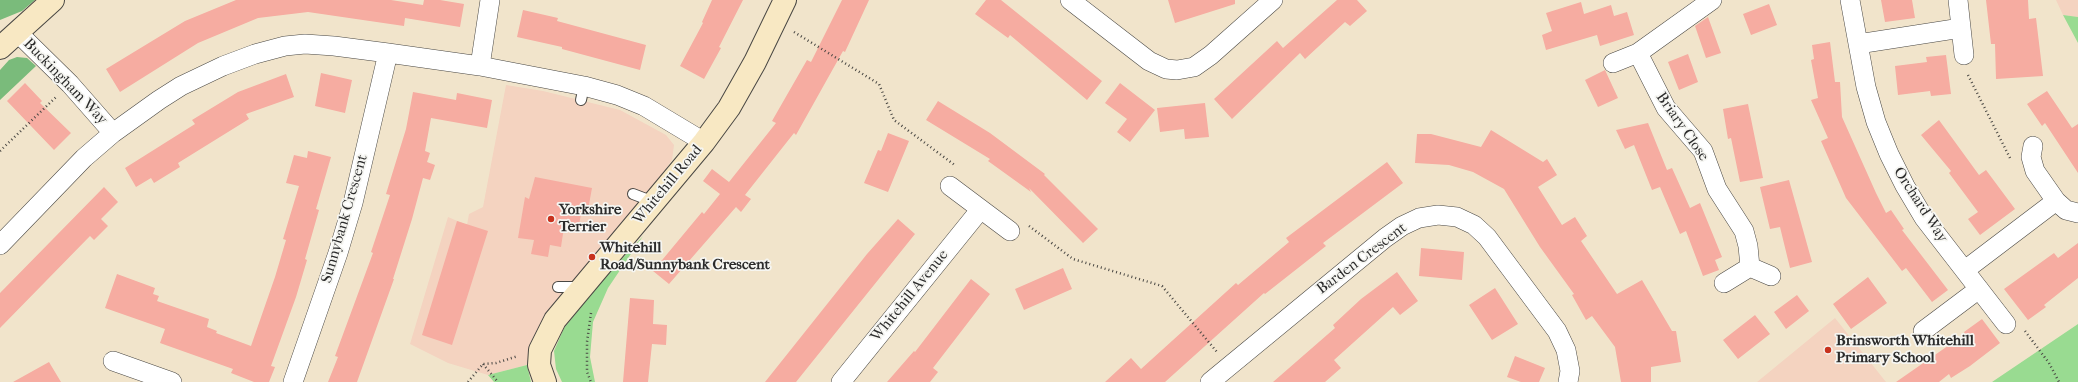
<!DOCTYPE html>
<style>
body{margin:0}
canvas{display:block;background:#f1e4cb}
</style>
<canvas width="2078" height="382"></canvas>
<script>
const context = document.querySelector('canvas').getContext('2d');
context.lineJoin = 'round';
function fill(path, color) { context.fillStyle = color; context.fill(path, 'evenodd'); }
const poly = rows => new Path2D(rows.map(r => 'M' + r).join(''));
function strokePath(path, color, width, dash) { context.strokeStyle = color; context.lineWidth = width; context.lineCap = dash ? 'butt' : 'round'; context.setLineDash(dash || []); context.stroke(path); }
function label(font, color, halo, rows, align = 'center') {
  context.font = font + ' "IM FELL French Canon",serif'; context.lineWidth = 3.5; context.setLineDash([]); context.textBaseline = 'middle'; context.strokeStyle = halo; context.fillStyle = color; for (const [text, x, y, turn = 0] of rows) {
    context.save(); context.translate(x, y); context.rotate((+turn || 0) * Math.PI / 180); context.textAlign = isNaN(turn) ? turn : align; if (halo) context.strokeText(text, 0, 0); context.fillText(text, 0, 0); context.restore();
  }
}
fill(poly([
 [2056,0,2078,0,2078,17,2063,15],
 [506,85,543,91,620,110,666,135,674,145,672,160,659,179,545,315,531,345,527,365,488,375,448,363,410,344,448,217,467,225,469,214,483,207],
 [1835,318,1886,382,1757,382]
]), '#f4d3c0');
fill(poly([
 [2063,15,2078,17,2078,43],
 [643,236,608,288,593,322,590,357,595,382,562,382,556,369,554,351,564,328,605,277],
 [2078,324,2078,382,1992,382],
 [527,365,531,382,494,382,488,375]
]), '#99db91');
fill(poly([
 [0,0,35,0,22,11,0,20],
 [17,57,27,58,36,66,0,100,0,70,9,60]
]), '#7abb7b');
fill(poly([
 [236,0,391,0,423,5,424,0,440,0,464,4,460,27,405,18,404,26,308,12,258,18,198,43,120,92,106,69,185,21],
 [712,0,743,0,719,47,721,48,704,79,680,66,703,23,702,22],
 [842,0,869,0,845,52,843,51,796,135,794,133,745,195,751,199,741,212,736,207,669,284,653,271,702,212,704,214,720,194,703,181,712,169,729,182,776,123,772,121,807,60,811,62],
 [986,0,1001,0,1102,81,1087,100,1010,35,1008,38,975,14],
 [1168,0,1235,0,1235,4,1175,23],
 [1337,0,1357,0,1367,11,1350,26,1345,22,1305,59,1300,53,1232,119,1214,99,1277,41,1283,48],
 [1881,0,1912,0,1915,18,1885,22],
 [1986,0,2028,0,2029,19,2036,18,2043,76,1996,79,1995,44,1991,44],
 [1581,2,1584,14,1611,5,1614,16,1627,12,1634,35,1600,46,1597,35,1546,50,1542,35,1552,31,1546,13],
 [1769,4,1777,25,1751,35,1743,14],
 [523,10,558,18,557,21,646,45,640,70,562,49,562,47,517,37],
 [1708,17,1721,53,1706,58,1695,26],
 [1830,42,1835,82,1840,82,1842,117,1876,193,1886,213,1891,210,1904,229,1902,230,1948,290,1932,302,1906,268,1902,271,1846,198,1821,141,1828,138,1811,100,1818,98,1811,60,1814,59,1812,45],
 [1688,54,1698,82,1679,90,1668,62],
 [1946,55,1951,94,1931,96,1930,91,1898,95,1895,66,1927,62,1926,57],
 [1605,70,1618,98,1598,107,1585,80],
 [321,73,352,80,345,113,315,106],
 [286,74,294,97,246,114,249,119,178,163,180,167,154,183,151,178,136,187,125,168,195,124,192,120,238,92],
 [25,83,42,101,40,103,71,133,54,150,7,101],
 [1120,83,1155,110,1130,142,1117,132,1127,119,1105,103],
 [2047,91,2072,128,2078,124,2078,173,2045,123,2042,126,2027,104],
 [413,92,456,100,457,93,492,100,487,128,431,118,425,151,430,153,427,162,435,165,430,180,423,178,412,219,393,279,394,279,357,382,328,382,338,357,335,356,373,253,371,252,390,195,386,194,406,129],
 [938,101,990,133,1045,174,1044,175,1098,229,1083,243,1029,188,1031,192,988,161,990,159,926,120],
 [1205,103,1209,137,1185,139,1184,129,1160,132,1157,108],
 [1748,104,1763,178,1740,182,1731,138,1728,139,1723,109],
 [1939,120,1979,175,1986,170,2015,209,1980,235,1968,219,1978,212,1949,173,1951,171,1921,135],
 [1648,123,1667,170,1672,168,1690,208,1700,203,1722,257,1715,260,1719,270,1703,276,1686,231,1680,234,1660,187,1652,190,1634,145,1625,149,1616,130],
 [1491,130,1543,162,1547,159,1557,175,1538,187,1562,225,1575,217,1587,236,1581,241,1617,294,1642,280,1672,331,1676,331,1681,362,1651,367,1651,382,1621,382,1615,347,1592,316,1586,320,1572,295,1574,294,1540,247,1504,189,1473,172,1449,165,1415,163,1417,134,1431,134,1481,147],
 [888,133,909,141,888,192,864,183,878,150,881,151],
 [308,151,331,157,316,209,319,210,305,259,307,260,296,297,271,366,275,367,269,382,254,382,231,373,233,369,160,343,165,329,105,308,117,274,155,288,153,294,159,296,157,301,209,319,207,327,217,331,216,333,251,346,275,277,286,240,283,239,299,186,286,183,294,155,307,158],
 [1387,162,1403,183,1323,243,1326,246,1265,294,1264,293,1165,382,1105,382,1131,358,1141,369,1236,283,1238,285,1289,242,1286,238],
 [535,177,592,188,588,210,582,209,578,230,564,227,561,247,550,245,548,257,531,254,534,240,518,238,525,197,529,199],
 [1789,180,1812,262,1790,268,1780,227,1770,229,1760,187],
 [104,187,118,202,101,219,108,226,94,240,90,236,0,328,0,293],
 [898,219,915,234,796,382,765,382,867,254],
 [457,221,488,231,452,345,422,335],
 [2078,243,2078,278,2044,305,2046,307,2028,320,2004,289,2054,253,2058,258],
 [1421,248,1464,252,1462,280,1419,276],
 [1063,268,1072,289,1024,310,1015,289],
 [1397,272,1418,301,1400,315,1393,307,1334,360,1341,368,1325,382,1273,382,1335,328,1333,325,1361,299],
 [1868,277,1887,303,1851,329,1833,304],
 [971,279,990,294,933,368,938,372,930,382,887,382,914,351,915,352],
 [1495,288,1518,324,1492,340,1469,305],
 [1797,295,1809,311,1786,329,1774,312],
 [630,298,654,300,653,324,667,325,666,345,652,344,648,382,623,382],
 [1755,315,1770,334,1738,359,1723,340],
 [1982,319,2000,343,1970,366,1951,378,1949,374,1939,382,1896,382,1965,334,1964,332],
 [1515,356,1545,368,1539,382,1521,382,1507,377],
 [49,362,61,382,13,382]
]), '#f6aca1');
const lane = poly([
 [581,100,584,86],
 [633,194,654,202],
 [558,287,581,287]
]);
const street = poly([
 [1070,0,1149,61,1166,69,1177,70,1194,67,1211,55,1273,0],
 [1850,0,1866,87,1876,122,1889,154,1905,186,1924,218,2006,324],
 [1958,0,1964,55],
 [17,32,70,84,113,133],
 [1858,44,1961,28],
 [1638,53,1666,108,1703,151,1717,189,1744,231,1748,246,1750,267],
 [1613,63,1638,53,1712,0],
 [480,66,490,0],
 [2033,146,2031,157,2035,171,2056,201,2066,210,2078,213],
 [950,186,1010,231],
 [0,245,84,158,113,133,159,100,181,86,223,66,255,54,285,46,305,44,334,46,388,53,480,66,584,86,617,95,644,106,704,142],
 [1965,270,2056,201],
 [1724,283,1750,267,1771,276],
 [1923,331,1979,289],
 [113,361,172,382],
 [293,382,338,253,353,203,388,53],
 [841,382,980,210],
 [1210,382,1385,238,1402,226,1419,218,1438,215,1457,217,1474,225,1487,237,1557,331,1566,350,1570,371,1568,382]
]);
const secondary = poly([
 [0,48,53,0],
 [545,382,539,365,540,350,555,320,704,142,729,108,755,62,785,0]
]);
strokePath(lane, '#494743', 12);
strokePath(street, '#494743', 20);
strokePath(secondary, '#494743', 24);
strokePath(poly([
 [794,32,879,84,894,120,956,166],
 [1968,75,2011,160],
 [0,151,56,97],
 [1029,226,1073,259,1162,286,1217,352],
 [591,313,587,342,587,372,591,382],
 [2025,331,2049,363,2059,382],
 [483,364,498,382],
 [468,382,483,364,496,363,518,356]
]), '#494743', 2.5, [1, 3]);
strokePath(lane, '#fff', 10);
strokePath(street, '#fff', 19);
strokePath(secondary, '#f8e8c3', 22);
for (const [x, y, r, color] of [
 [551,219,4,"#c8321e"],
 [592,257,4,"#c8321e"],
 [1828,350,4,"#c8321e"]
]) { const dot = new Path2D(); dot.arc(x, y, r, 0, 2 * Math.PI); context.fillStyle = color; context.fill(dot); strokePath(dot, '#f6f6f2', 1.5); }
label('15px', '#2b2b2b', '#f6f6f2', [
 ["Buckingham Way",65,82,46],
 ["Briary Close",1682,127,55],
 ["Whitehill Road",668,185,-50],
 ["Orchard Way",1920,205,57],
 ["Sunnybank Crescent",345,219,-74],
 ["Barden Crescent",1362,259,-37],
 ["Whitehill Avenue",910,296,-51]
]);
label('bold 15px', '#2b2b2b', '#f6f6f2', [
 ["Yorkshire",559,210],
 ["Terrier",559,227],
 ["Whitehill",600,248],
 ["Road/Sunnybank Crescent",600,265],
 ["Brinsworth Whitehill",1836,341],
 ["Primary School",1836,358]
], 'left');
</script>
